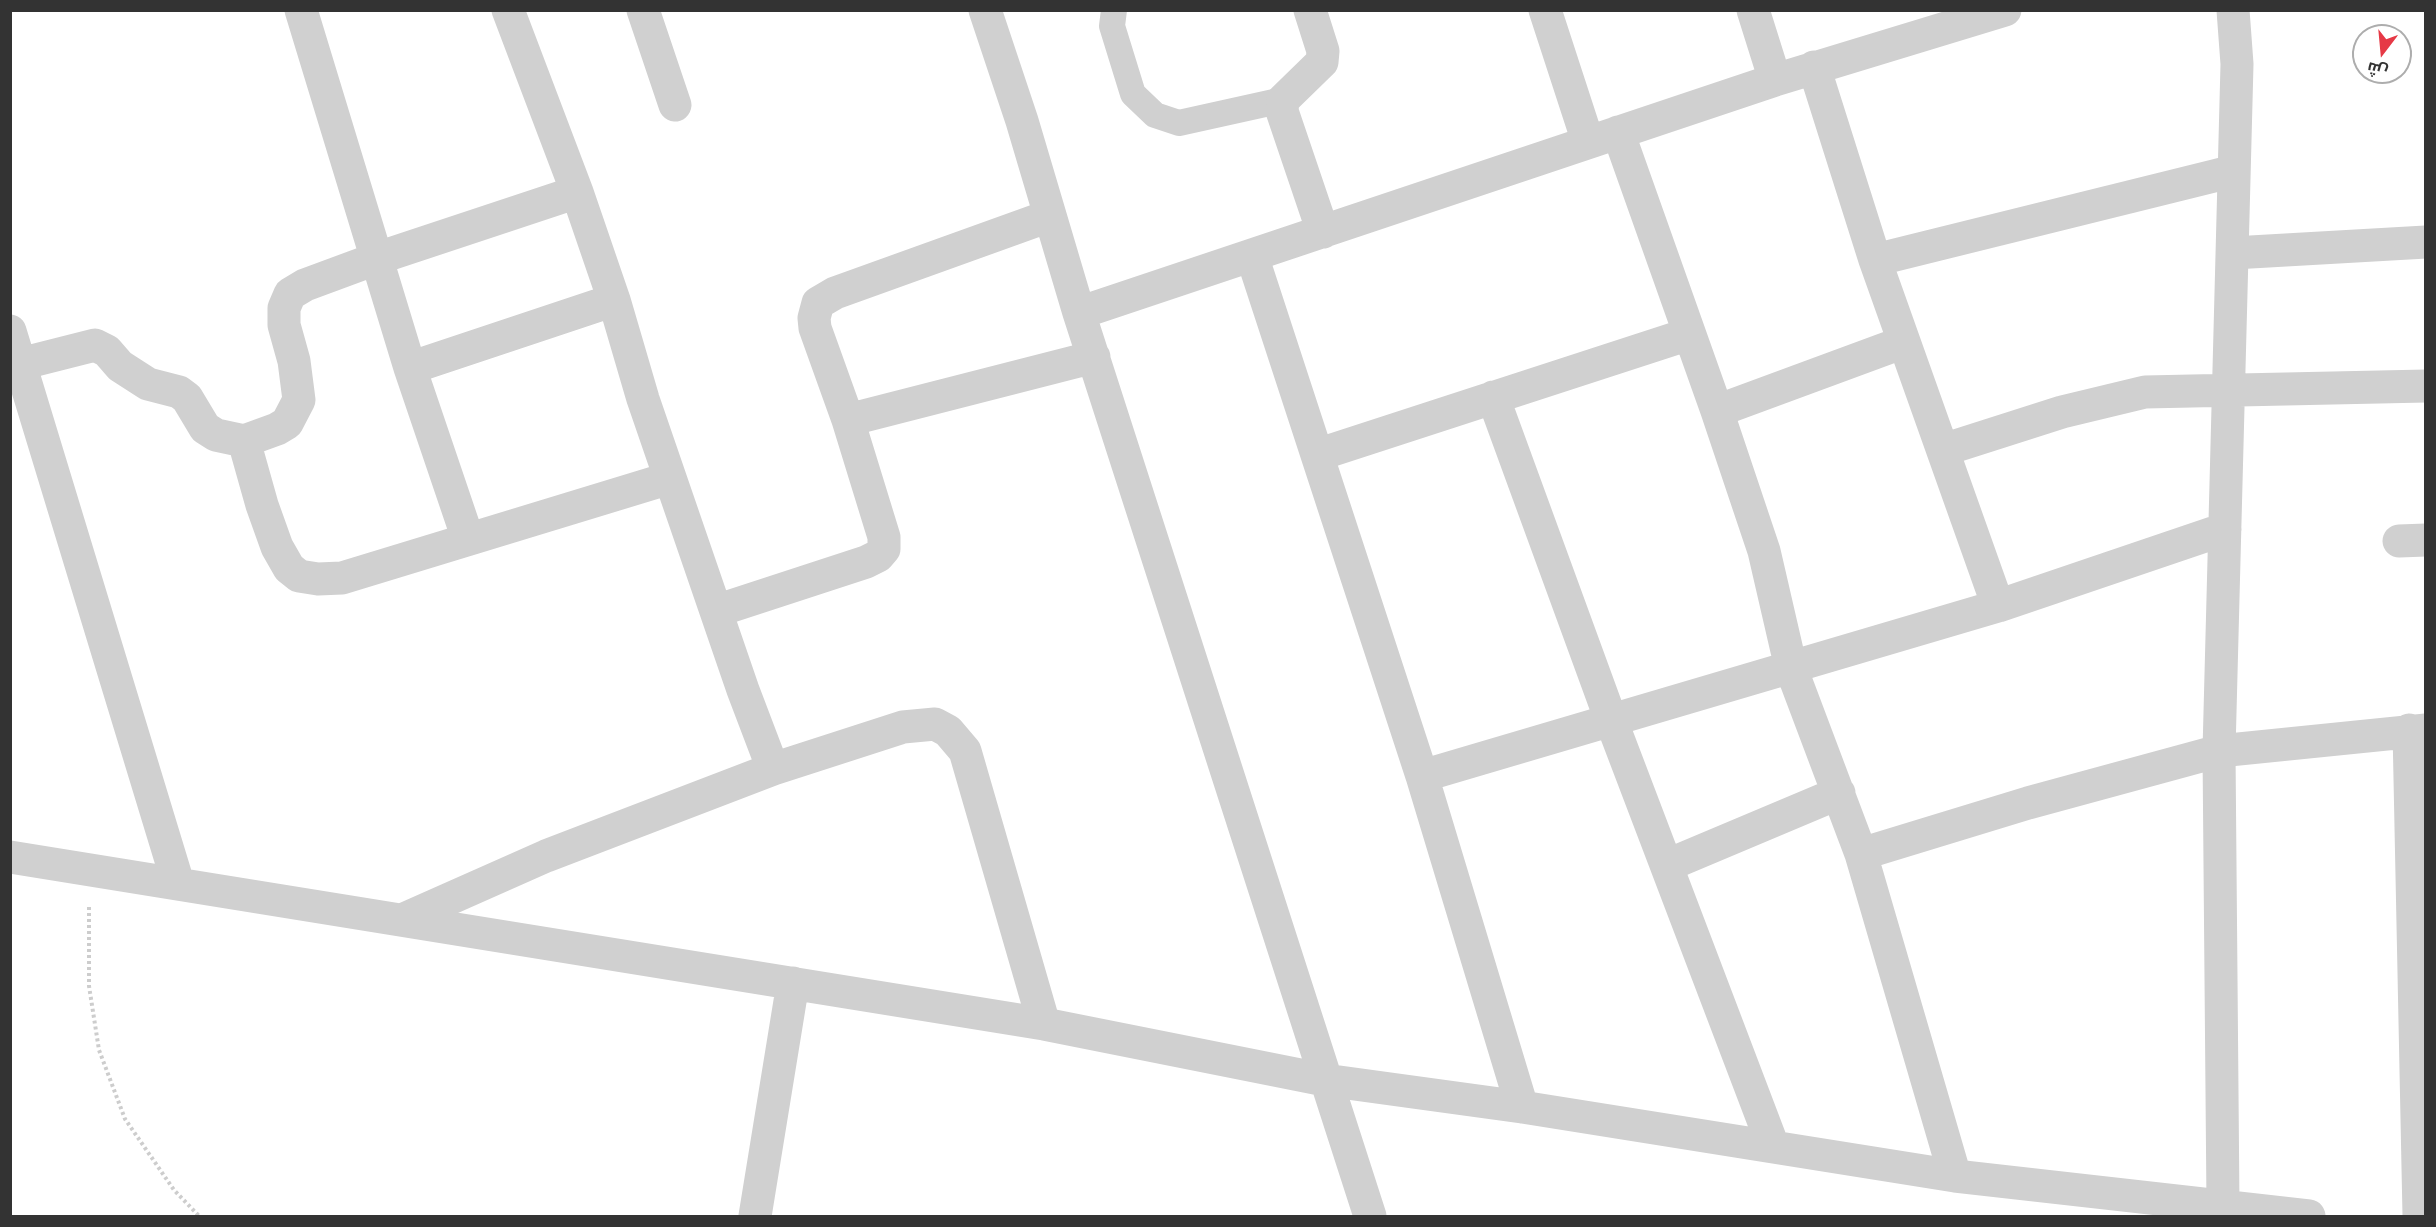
<!DOCTYPE html>
<meta charset="utf-8">
<style>
body{margin:0}
#map{position:relative;width:2436px;height:1227px;overflow:hidden;background:#fff;font-family:"Roboto Condensed",Cairo,sans-serif}
canvas{display:block}
.frame{position:absolute;inset:0;border:12px solid #333;pointer-events:none}
.north{position:absolute;left:2352px;top:24px;width:60px;height:60px;box-sizing:border-box;background:#fff;border:2px solid #adadad;border-radius:50%;rotate:196deg;font-size:16px;font-weight:700;line-height:24px;text-align:center;color:#333}
.north::after{content:'';display:block;margin:auto;width:21px;height:27px;background:#e63946;clip-path:polygon(50% 0,100% 100%,50% 72%,0 100%)}
</style>
<div id="map">
<canvas width="2436" height="1227"></canvas>
<div class="frame"></div>
<div class="north">ش</div>
</div>
<script>
const context = document.querySelector('canvas').getContext('2d');
context.lineJoin = 'round';
const poly = rows => new Path2D(rows.map(r => 'M' + r).join(''));
function strokePath(path, color, width, dash) { context.strokeStyle = color; context.lineWidth = width; context.lineCap = dash ? 'butt' : 'round'; context.setLineDash(dash || []); context.stroke(path); }
strokePath(poly([
 [89,907,89,986,99,1050,125,1119,174,1190,199,1216]
]), '#cdcdcd', 4, [3, 3]);
strokePath(poly([
 [1114,10,1112,26,1133,94,1155,115,1179,123,1283,100]
]), '#d0d0d0', 26);
strokePath(poly([
 [301,10,410,368,468,539],
 [508,10,577,192,614,300,643,399,743,690,773,769],
 [643,10,675,105],
 [985,10,1022,121,1079,313,1370,1216],
 [1310,10,1323,51,1322,62,1283,100,1282,111,1323,232],
 [1545,10,1588,142],
 [1753,10,1775,80],
 [1814,67,1875,260,1998,606],
 [1618,132,1717,411,1764,551,1791,668,1861,854,1955,1176],
 [577,192,378,258,305,285,290,294,284,308,284,325,294,361,299,400,287,423,277,429,244,441,262,505,277,547,289,568,299,576,318,579,342,578,670,478],
 [2233,253,2426,242],
 [1252,256,1422,776,1522,1107],
 [1875,260,2234,171],
 [1079,313,1775,80,2005,10],
 [10,331,178,883],
 [20,364,95,345,107,351,120,366,148,384,179,392,187,398,205,428,216,435,244,441],
 [410,368,614,300],
 [1493,397,1611,720,1773,1146],
 [1717,411,1904,342],
 [848,420,1094,357],
 [1943,450,2062,412,2145,392,2426,386],
 [1317,455,1689,334],
 [2399,541,2426,540],
 [716,611,866,562,878,556,884,549,884,537,848,420,815,328,814,318,818,303,835,293,1049,216],
 [2409,730,2419,1216],
 [1422,776,1998,606,2225,529],
 [1861,854,2028,803,2219,751,2426,730],
 [10,857,1044,1024,1325,1080,1522,1107,1955,1176,2309,1216],
 [1668,865,1839,793],
 [404,919,546,856,773,769,903,727,935,724,948,731,965,751,1044,1024],
 [2223,1206,2219,751,2237,64,2233,10],
 [755,1216,793,983]
]), '#d0d0d0', 33);
</script>
